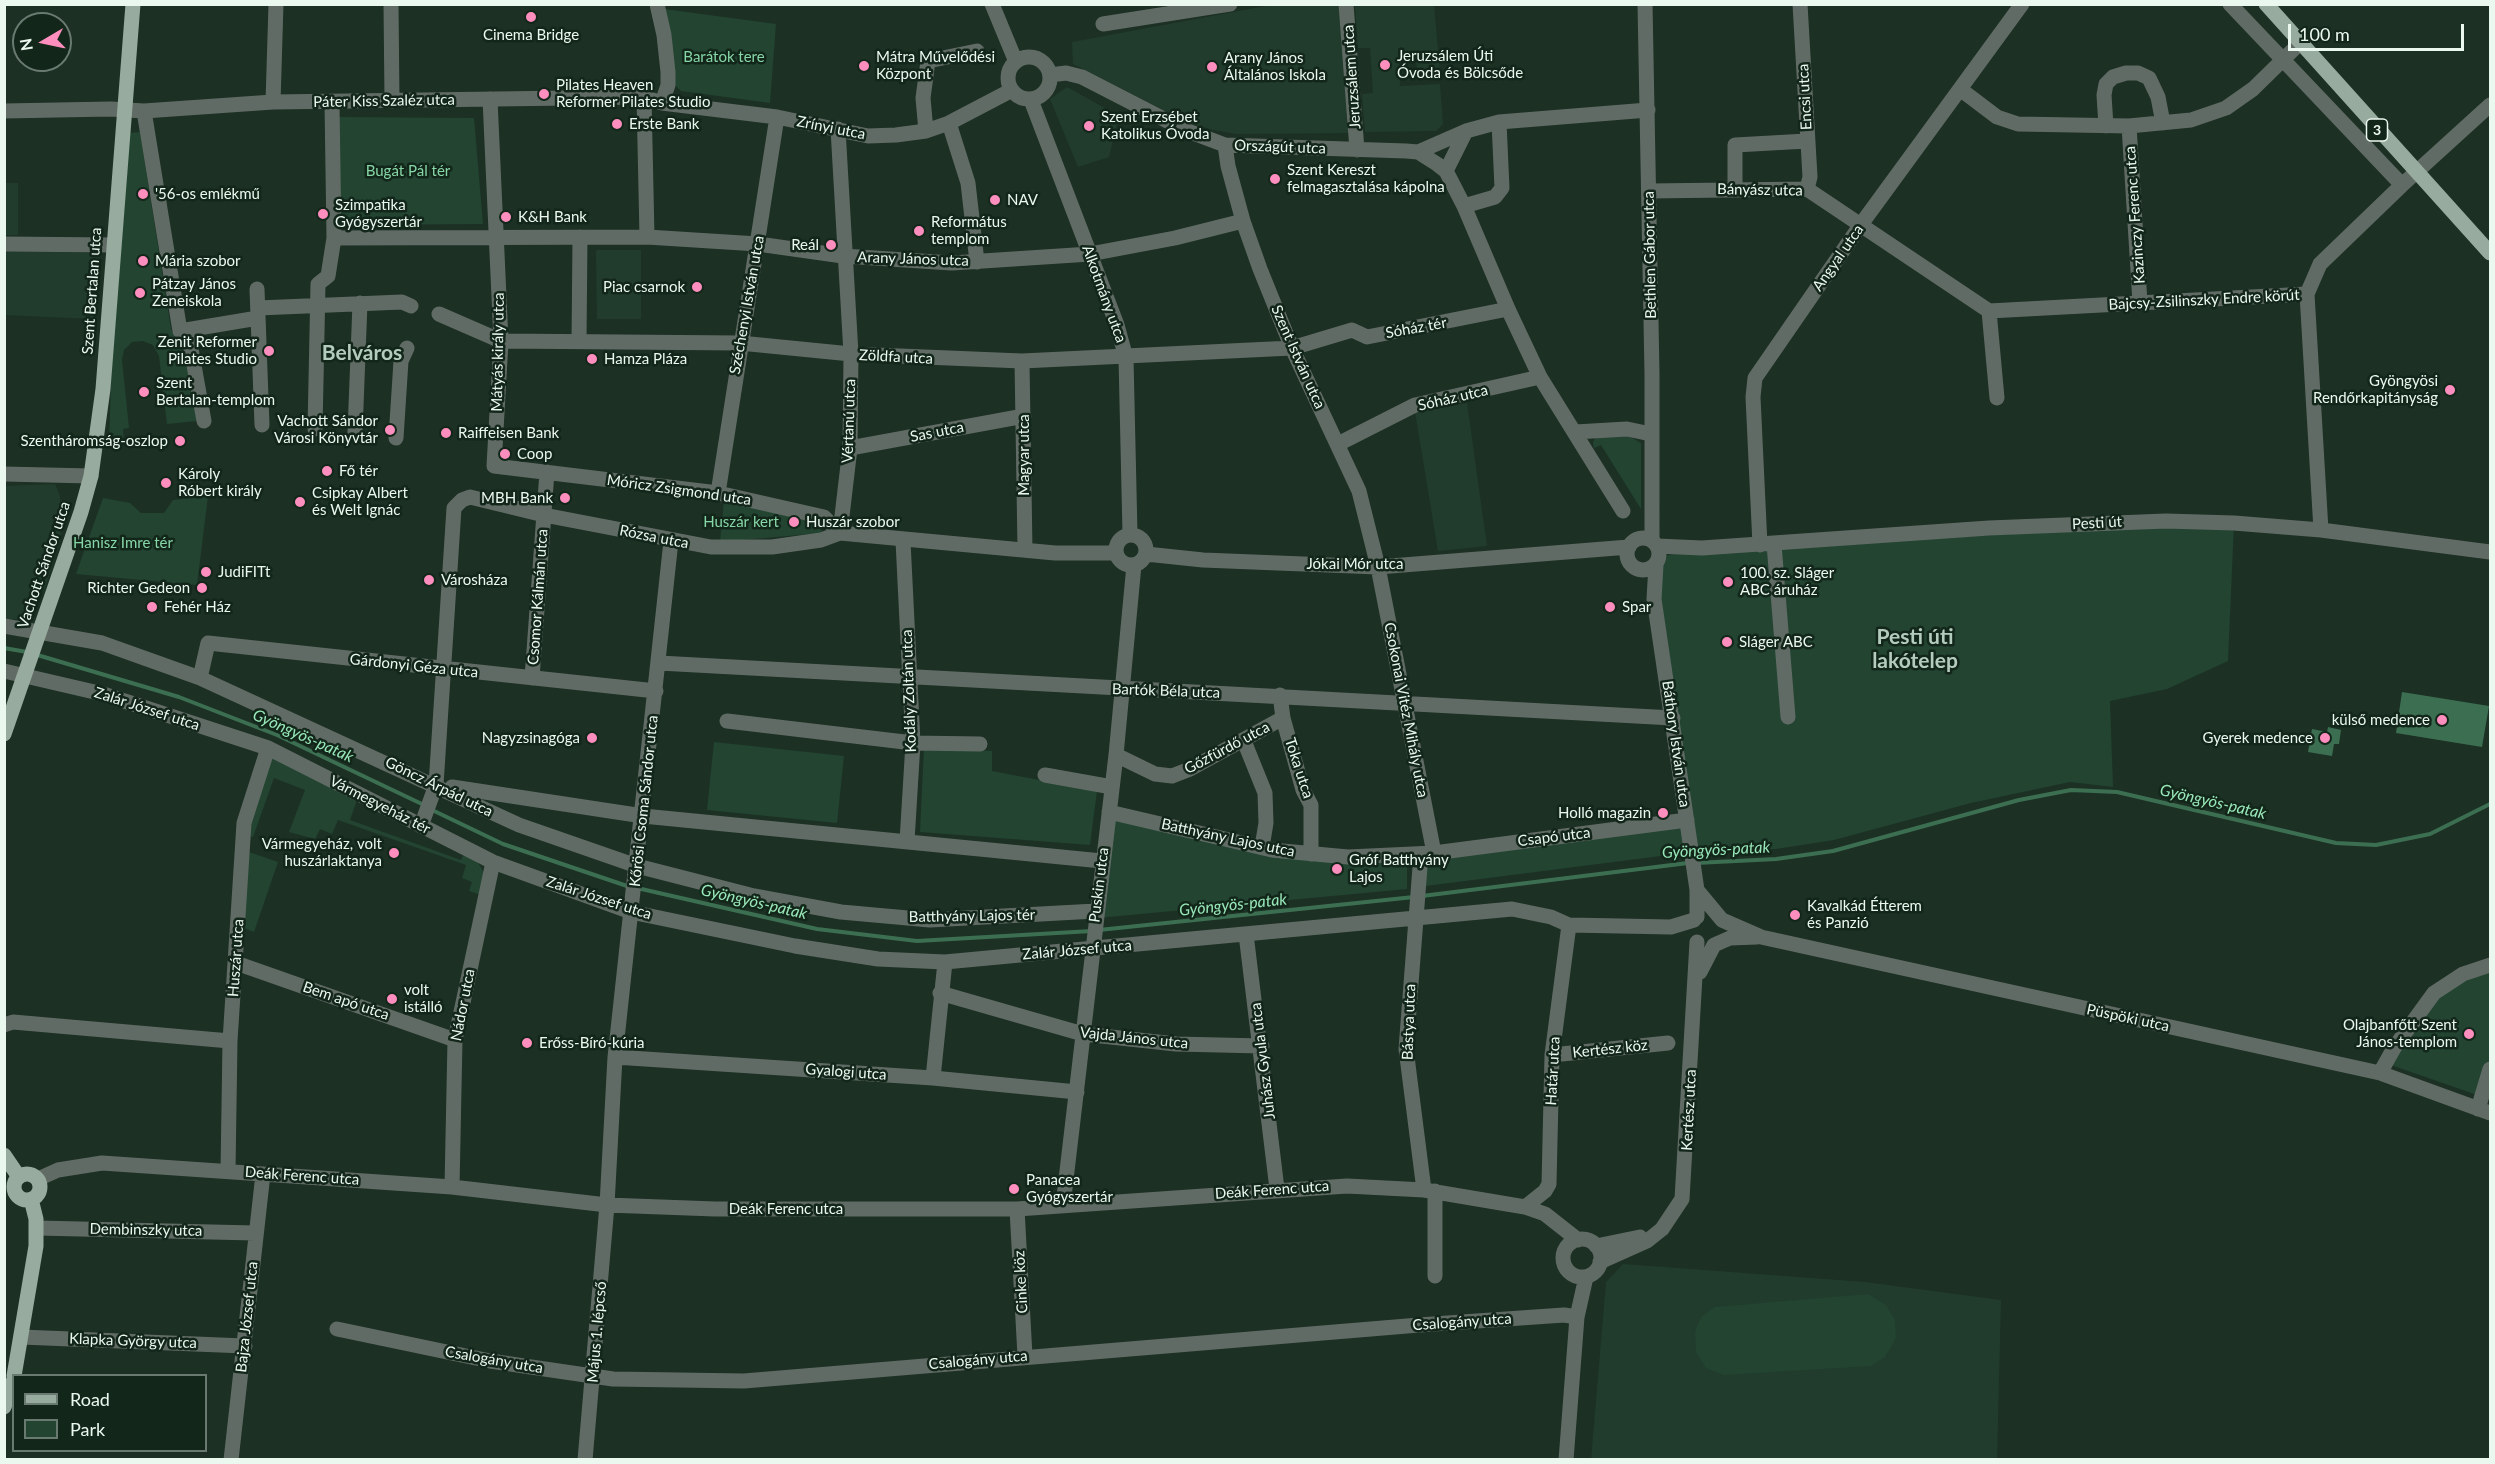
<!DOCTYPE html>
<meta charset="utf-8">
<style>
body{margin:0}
#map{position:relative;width:2495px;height:1464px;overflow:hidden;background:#1c3024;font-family:Lato,sans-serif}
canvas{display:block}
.frame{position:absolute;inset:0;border:6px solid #ebf8f0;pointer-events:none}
.legend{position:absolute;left:12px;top:1374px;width:195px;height:78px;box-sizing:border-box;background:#12261a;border:2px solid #697a70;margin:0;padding:8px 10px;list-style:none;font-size:18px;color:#ebf8f0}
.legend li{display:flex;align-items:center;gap:12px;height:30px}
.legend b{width:30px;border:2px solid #697a70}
.north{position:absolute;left:12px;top:12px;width:60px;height:60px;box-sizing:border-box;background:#12261a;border:2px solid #697a70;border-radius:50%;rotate:261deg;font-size:16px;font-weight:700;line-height:24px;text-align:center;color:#ebf8f0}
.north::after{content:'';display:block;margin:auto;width:21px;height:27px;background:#fe8ebd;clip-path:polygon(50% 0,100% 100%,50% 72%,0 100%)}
.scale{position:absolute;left:2288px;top:24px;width:176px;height:27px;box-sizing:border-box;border:3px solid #ebf8f0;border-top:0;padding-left:8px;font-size:18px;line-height:21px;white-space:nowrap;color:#ebf8f0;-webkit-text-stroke:4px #12261a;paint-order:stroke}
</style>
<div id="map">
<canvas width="2495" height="1464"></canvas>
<div class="frame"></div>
<ul class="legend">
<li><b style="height:8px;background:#97ab9e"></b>Road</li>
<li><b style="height:16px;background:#224431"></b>Park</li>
</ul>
<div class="north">N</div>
<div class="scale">100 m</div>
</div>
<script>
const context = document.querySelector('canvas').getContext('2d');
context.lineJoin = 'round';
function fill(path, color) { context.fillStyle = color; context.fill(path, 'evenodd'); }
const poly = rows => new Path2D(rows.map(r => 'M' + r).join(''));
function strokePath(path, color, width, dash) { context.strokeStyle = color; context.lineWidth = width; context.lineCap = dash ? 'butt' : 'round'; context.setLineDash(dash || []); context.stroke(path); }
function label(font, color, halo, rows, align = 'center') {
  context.font = font + ' Lato,sans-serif'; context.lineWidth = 5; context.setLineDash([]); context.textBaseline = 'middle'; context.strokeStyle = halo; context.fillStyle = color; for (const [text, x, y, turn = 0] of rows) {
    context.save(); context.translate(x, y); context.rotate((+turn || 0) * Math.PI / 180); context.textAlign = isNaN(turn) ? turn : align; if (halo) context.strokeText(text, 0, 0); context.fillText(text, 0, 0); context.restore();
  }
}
fill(poly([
 [1271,5,1342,5,1349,133,1236,134,1214,130,1191,124,1073,64,1072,42],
 [1355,5,1434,5,1440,73,1417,74,1416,57,1399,59,1400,86,1440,84,1443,124,1436,131,1365,132,1362,94,1373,93,1370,48,1358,48],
 [1067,87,1119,116,1109,157,1078,167,1050,99],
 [5,183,18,183,18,235,5,235],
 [596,250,641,250,641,319,597,319],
 [5,251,100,253,93,319,5,315],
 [1467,403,1487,546,1438,551,1415,412],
 [55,484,60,496,61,538,44,591,35,591,34,619,5,619,5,486],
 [1623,1264,1865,1282,2001,1300,1997,1459,1591,1460,1606,1282]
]), '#213c2c');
fill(poly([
 [664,9,776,24,770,103,681,91,674,84],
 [334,117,474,118,483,224,339,225],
 [140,132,171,329,185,353,197,421,167,424,159,356,153,345,143,341,132,342,124,350,122,360,129,428,123,429,124,443,109,445,113,319,129,133],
 [1629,436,1641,443,1641,509,1601,445,1594,448,1593,442,1596,437],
 [208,496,197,585,76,574,103,498,130,503,141,513,164,513,173,500],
 [724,500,823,523,821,533,720,542],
 [2234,523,2228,661,2167,689,2110,701,2113,787,2070,782,1971,803,1834,840,1776,849,1692,852,1418,887,1427,854,1687,820,1655,578,1659,557,1693,550],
 [714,742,844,756,837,823,707,810],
 [268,748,359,794,350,820,461,860,465,852,476,859,484,873,481,895,469,891,472,882,462,878,466,865,338,820,332,834,320,829,315,839,289,832,305,790,274,778,253,837,244,834],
 [924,748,992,751,992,771,1097,791,1090,845,920,832],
 [1112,817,1215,841,1407,855,1407,889,1098,918],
 [243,850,278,862,254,932,239,926],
 [2490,970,2490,1061,2480,1096,2388,1064,2436,994],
 [1868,1294,1886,1305,1895,1320,1896,1338,1885,1357,1871,1366,1724,1375,1706,1368,1696,1352,1695,1332,1701,1317,1715,1307]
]), '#224431');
fill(poly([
 [2402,692,2489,706,2482,747,2396,733],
 [2328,727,2341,730,2339,744,2334,744,2332,756,2308,752,2312,729,2327,732]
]), '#3c6f52');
strokePath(poly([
 [4,648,27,652],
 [34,654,179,697,277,735,424,805],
 [430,809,503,844,630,887],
 [1696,863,1776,859,1833,851,2019,800,2071,790,2117,792,2336,843,2376,845,2430,834,2490,804],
 [637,888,817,929,917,941,1092,931],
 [1422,896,1688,863],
 [1099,930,1414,897]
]), '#3c6f52', 4);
strokePath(poly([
 [391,4,392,101],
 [657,4,664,35,668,72,668,85,662,103],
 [992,4,1016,62],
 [1346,4,1357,150],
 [1645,4,1652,373,1652,541],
 [1800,4,1810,177,1807,189],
 [2230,4,2402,185],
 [1103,24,1230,4],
 '1008 78a21 21 0 1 1 42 0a21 21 0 1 1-42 0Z',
 [1050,75,1066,73,1082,77,1185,130,1225,145,1406,151,1418,152,1437,164,1446,171,1464,206,1508,309,1540,377,1623,511],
 [1960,89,1997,117,2018,124,2129,126,2191,120,2226,108,2253,89,2300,43],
 [644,97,647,237],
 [490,99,501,341,494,466,718,493,824,517,840,533],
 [1031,100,1117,325,1126,358,1130,534],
 [273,102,276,4],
 [332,103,334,238,647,237,758,244,843,256,952,263,1090,254,1175,238,1243,221],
 [4,111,111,109,144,111,273,102,644,97,662,103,777,117,868,136,896,135,926,131,949,123,1012,90],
 [144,111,180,331,190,343,204,421],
 [949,123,968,183,977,262],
 [2106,126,2104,95,2106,84,2113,77,2126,73,2138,73,2149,78,2158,97,2163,123],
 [2129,126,2140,303],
 [838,129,851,354,850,448,840,533],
 [926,131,923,98,928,61,977,51],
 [1225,145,1228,166,1243,221,1260,269,1292,348,1359,491,1378,567,1434,853],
 [1418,152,1466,131,1499,122,1648,110],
 [1446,171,1466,131],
 [1735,189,1735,145,1807,141],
 [1649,191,1807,189,1989,311,2307,294,2320,264,2402,185,2490,105],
 [1464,206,1495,197,1502,188,1499,122],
 [4,244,113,245],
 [257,289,262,425],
 [2307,294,2321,530],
 [258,308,402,302,411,306],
 [1989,311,1997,398],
 [439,314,501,341,740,343,851,354,1022,361,1292,348,1352,330,1367,337,1508,309],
 [180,331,258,318],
 [579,341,580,237],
 [1022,361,1025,550],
 [315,429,318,284,328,276,334,238],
 [355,432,360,303],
 [1575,432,1627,429,1651,434],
 [396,438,401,361,407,348],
 [1338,444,1415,405,1540,377],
 [850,448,1024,416],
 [4,474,91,476],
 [718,493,777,117],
 '1116 550a15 15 0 1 1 30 0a15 15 0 1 1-30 0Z',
 '1627 554a16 16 0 1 1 32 0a16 16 0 1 1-32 0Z',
 [903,541,913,743,907,841],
 [1774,544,1788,717],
 [1760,545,1753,397,1755,378,1862,223,2022,4],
 [1657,546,1702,548,1989,528,2166,521,2234,523,2321,530,2490,552],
 [1146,554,1203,560,1378,567,1629,547],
 [1656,565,1654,599,1697,890,1697,917],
 [4,626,102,643,200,678,519,825,637,866,754,896,841,912,930,920,1096,911],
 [659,663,1673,718],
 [4,671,103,694,268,748,493,862,631,912,795,946,878,959,945,962,1512,909,1551,917,1569,925,1671,927,1694,920],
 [200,678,208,643,656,691],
 [532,678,547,472],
 [1283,718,1303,790,1311,805,1311,854],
 [727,721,913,743,980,744],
 [1244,741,1265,793,1266,823,1262,847],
 [1116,755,1155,774,1172,776,1190,769,1283,718,1280,695],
 [1045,775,1112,787],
 [452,787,643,816,1102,861],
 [1109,812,1272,850,1348,857,1434,853,1687,820],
 [421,826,436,785,454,508,462,500,470,497,544,515,711,547,772,547,821,540,840,533,1055,553,1116,553],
 [1421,854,1406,1049,1424,1190],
 [1697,890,1722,920,1761,937,2380,1073,2490,1113],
 [1246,934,1277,1189],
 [236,963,455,1040],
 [1700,972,1714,945,1730,938,1757,937],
 [940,993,1083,1034,1176,1044,1262,1046],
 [4,1025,13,1022,230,1041],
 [1552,1055,1668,1043],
 [615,1057,933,1078,1077,1092],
 [2380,1073,2394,1048,2434,993,2463,974,2490,965],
 [933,1078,945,962],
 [2478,1109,2490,1069],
 [228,1171,230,1041,244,823,268,748],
 [38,1179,58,1170,102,1163,452,1187,607,1205,715,1209,1017,1209,1347,1186,1424,1190,1525,1207,1545,1214,1578,1240],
 [452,1187,455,1040,493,862],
 [1063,1205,1116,755,1134,565],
 [1525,1207,1545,1191,1549,1184,1552,1055,1569,925],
 [1017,1209,1025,1356],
 [37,1228,255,1233],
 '1563 1258a19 19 0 1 1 38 0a19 19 0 1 1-38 0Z',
 [1596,1246,1640,1237],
 [1600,1262,1647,1241,1662,1229,1682,1199,1697,942],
 [1435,1276,1435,1191],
 [337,1329,490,1361,613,1379,744,1381,1419,1325,1564,1315,1577,1317],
 [21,1337,245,1346],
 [231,1460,263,1174],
 [585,1460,607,1205,615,1057,671,541],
 [1566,1460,1577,1317,1586,1277]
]), '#616b65', 15);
strokePath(poly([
 [2266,4,2490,253],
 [4,734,81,512,91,476,103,389,133,4],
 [4,1155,19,1177],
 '14 1187a13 13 0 1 1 26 0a13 13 0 1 1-26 0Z',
 [14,1376,36,1246,36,1219,31,1199],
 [4,1407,14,1379]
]), '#97ab9e', 15);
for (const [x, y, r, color] of [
 [531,17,6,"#fe8ebd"],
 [1385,65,6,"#fe8ebd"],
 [864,66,6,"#fe8ebd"],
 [1212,67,6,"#fe8ebd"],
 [544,94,6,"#fe8ebd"],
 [617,124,6,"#fe8ebd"],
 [1089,126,6,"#fe8ebd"],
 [1275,179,6,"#fe8ebd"],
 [143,194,6,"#fe8ebd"],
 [995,200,6,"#fe8ebd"],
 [323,214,6,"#fe8ebd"],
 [506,217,6,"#fe8ebd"],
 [919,231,6,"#fe8ebd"],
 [831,245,6,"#fe8ebd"],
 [143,261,6,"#fe8ebd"],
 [697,287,6,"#fe8ebd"],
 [140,293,6,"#fe8ebd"],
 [269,351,6,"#fe8ebd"],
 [592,359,6,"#fe8ebd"],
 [2450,390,6,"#fe8ebd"],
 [144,392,6,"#fe8ebd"],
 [390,430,6,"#fe8ebd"],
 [446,433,6,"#fe8ebd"],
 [180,441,6,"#fe8ebd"],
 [505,454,6,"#fe8ebd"],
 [327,471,6,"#fe8ebd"],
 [166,483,6,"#fe8ebd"],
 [565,498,6,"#fe8ebd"],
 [300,502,6,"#fe8ebd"],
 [794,522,6,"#fe8ebd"],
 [206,572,6,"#fe8ebd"],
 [429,580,6,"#fe8ebd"],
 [1728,582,6,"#fe8ebd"],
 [202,588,6,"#fe8ebd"],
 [152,607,6,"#fe8ebd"],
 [1610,607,6,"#fe8ebd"],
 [1727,642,6,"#fe8ebd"],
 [2442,720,6,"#fe8ebd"],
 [592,738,6,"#fe8ebd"],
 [2325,738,6,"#fe8ebd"],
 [1663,813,6,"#fe8ebd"],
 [394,853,6,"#fe8ebd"],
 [1337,869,6,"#fe8ebd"],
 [1795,915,6,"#fe8ebd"],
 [392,999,6,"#fe8ebd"],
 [2469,1034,6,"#fe8ebd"],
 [527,1043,6,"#fe8ebd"],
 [1014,1189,6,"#fe8ebd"]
]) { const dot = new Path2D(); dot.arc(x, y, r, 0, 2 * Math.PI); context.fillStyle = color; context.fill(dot); strokePath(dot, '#12261a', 2); }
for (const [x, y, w] of [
 [2377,130,21]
]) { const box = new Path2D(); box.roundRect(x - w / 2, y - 11, w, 22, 4.5); context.fillStyle = '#12261a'; context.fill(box); strokePath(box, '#ebf8f0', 1.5); }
label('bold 14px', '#ebf8f0', null, [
 ["3",2377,130]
]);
label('15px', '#ebf8f0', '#12261a', [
 ["Cinema Bridge",531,35,"center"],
 ["Jeruzsálem Úti",1397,56],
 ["Óvoda és Bölcsőde",1397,73],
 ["Mátra Művelődési",876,57],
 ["Központ",876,74],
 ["Arany János",1224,58],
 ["Általános Iskola",1224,75],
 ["Pilates Heaven",556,85],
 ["Reformer Pilates Studio",556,102],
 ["Szent Erzsébet",1101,117],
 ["Katolikus Óvoda",1101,134],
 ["Erste Bank",629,124],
 ["Szent Kereszt",1287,170],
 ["felmagasztalása kápolna",1287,187],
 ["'56-os emlékmű",155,194],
 ["NAV",1007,200],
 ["Szimpatika",335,205],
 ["Gyógyszertár",335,222],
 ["K&H Bank",518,217],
 ["Református",931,222],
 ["templom",931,239],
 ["Reál",819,245,"right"],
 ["Mária szobor",155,261],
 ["Pátzay János",152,284],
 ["Zeneiskola",152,301],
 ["Piac csarnok",685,287,"right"],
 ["Zenit Reformer",257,342,"right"],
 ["Pilates Studio",257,359,"right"],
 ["Hamza Pláza",604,359],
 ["Gyöngyösi",2438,381,"right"],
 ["Rendőrkapitányság",2438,398,"right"],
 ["Szent",156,383],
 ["Bertalan-templom",156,400],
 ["Vachott Sándor",378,421,"right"],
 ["Városi Könyvtár",378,438,"right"],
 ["Raiffeisen Bank",458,433],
 ["Szentháromság-oszlop",168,441,"right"],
 ["Coop",517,454],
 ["Fő tér",339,471],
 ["Károly",178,474],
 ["Róbert király",178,491],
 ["Csipkay Albert",312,493],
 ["és Welt Ignác",312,510],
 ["MBH Bank",553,498,"right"],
 ["Huszár szobor",806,522],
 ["JudiFITt",218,572],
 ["100. sz. Sláger",1740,573],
 ["ABC áruház",1740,590],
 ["Városháza",441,580],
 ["Richter Gedeon",190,588,"right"],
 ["Fehér Ház",164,607],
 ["Spar",1622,607],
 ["Sláger ABC",1739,642],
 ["külső medence",2430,720,"right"],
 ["Nagyzsinagóga",580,738,"right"],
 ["Gyerek medence",2313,738,"right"],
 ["Holló magazin",1651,813,"right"],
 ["Vármegyeház, volt",382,844,"right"],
 ["huszárlaktanya",382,861,"right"],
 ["Gróf Batthyány",1349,860],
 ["Lajos",1349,877],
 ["Kavalkád Étterem",1807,906],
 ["és Panzió",1807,923],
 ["volt",404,990],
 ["istálló",404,1007],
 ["Olajbanfőtt Szent",2457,1025,"right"],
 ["János-templom",2457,1042,"right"],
 ["Erőss-Bíró-kúria",539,1043],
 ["Panacea",1026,1180],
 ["Gyógyszertár",1026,1197]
], 'left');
label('15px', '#87d6a7', '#12261a', [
 ["Barátok tere",724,57],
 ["Bugát Pál tér",408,171],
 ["Huszár kert",741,522],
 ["Hanisz Imre tér",123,543]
]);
label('15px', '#ebf8f0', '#12261a', [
 ["Jeruzsálem utca",1352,77,-94],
 ["Encsi utca",1805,97,-93],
 ["Páter Kiss Szaléz utca",384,101,-1],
 ["Zrínyi utca",831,128,11],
 ["Országút utca",1280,147,2],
 ["Bányász utca",1760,190,1],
 ["Kazinczy Ferenc utca",2135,215,-94],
 ["Bethlen Gábor utca",1650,255,-91],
 ["Angyal utca",1838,258,-55],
 ["Arany János utca",913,259,2],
 ["Szent Bertalan utca",92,291,-86],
 ["Alkotmány utca",1104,294,70],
 ["Bajcsy-Zsilinszky Endre körút",2204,300,-3],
 ["Széchenyi István utca",747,305,-80],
 ["Sóház tér",1416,328,-10],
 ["Mátyás király utca",498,352,-89],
 ["Zöldfa utca",896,357,3],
 ["Szent István utca",1298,357,66],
 ["Sóház utca",1453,398,-13],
 ["Vértanú utca",849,421,-88],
 ["Sas utca",937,432,-11],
 ["Magyar utca",1024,455,-90],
 ["Móricz Zsigmond utca",679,490,8],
 ["Pesti út",2097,523,-3],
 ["Rózsa utca",654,537,11],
 ["Jókai Mór utca",1355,564],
 ["Vachott Sándor utca",44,565,-71],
 ["Csomor Kálmán utca",538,597,-86],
 ["Gárdonyi Géza utca",414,666,6],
 ["Kodály Zoltán utca",909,691,-92],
 ["Bartók Béla utca",1166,691,2],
 ["Zalár József utca",147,709,18],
 ["Csokonai Vitéz Mihály utca",1406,710,79],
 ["Báthory István utca",1676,744,82],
 ["Gőzfürdő utca",1227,748,-28],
 ["Toka utca",1299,768,72],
 ["Göncz Árpád utca",439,787,26],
 ["Kőrösi Csoma Sándor utca",644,801,-84],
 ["Vármegyeház tér",380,805,27],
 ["Csapó utca",1554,837,-7],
 ["Batthyány Lajos utca",1228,838,12],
 ["Puskin utca",1099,885,-83],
 ["Zalár József utca",599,898,18],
 ["Batthyány Lajos tér",972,916,-1],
 ["Zalár József utca",1077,950,-5],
 ["Huszár utca",236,958,-86],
 ["Bem apó utca",346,1001,19],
 ["Nádor utca",463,1005,-79],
 ["Püspöki utca",2128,1018,12],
 ["Bástya utca",1409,1022,-88],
 ["Vajda János utca",1134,1038,6],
 ["Kertész köz",1610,1049,-6],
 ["Juhász Gyula utca",1263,1061,-97],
 ["Határ utca",1553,1071,-87],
 ["Gyalogi utca",846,1072,4],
 ["Kertész utca",1689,1110,-87],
 ["Deák Ferenc utca",302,1176,4],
 ["Deák Ferenc utca",1272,1190,-4],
 ["Deák Ferenc utca",786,1209],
 ["Dembinszky utca",146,1230,1],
 ["Cinke köz",1021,1282,-93],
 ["Bajza József utca",247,1317,-84],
 ["Csalogány utca",1462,1322,-4],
 ["Május 1. lépcső",597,1332,-85],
 ["Klapka György utca",133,1341,2],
 ["Csalogány utca",494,1360,10],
 ["Csalogány utca",978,1360,-5]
]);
label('italic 16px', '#99e8b9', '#12261a', [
 ["Gyöngyös-patak",303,736,24],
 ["Gyöngyös-patak",2213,802,13],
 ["Gyöngyös-patak",1716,850,-3],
 ["Gyöngyös-patak",754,902,13],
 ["Gyöngyös-patak",1233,905,-6]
]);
label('bold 21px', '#b4ccbd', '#12261a', [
 ["Belváros",362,353],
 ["Pesti úti",1915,637],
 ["lakótelep",1915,661]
]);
</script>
